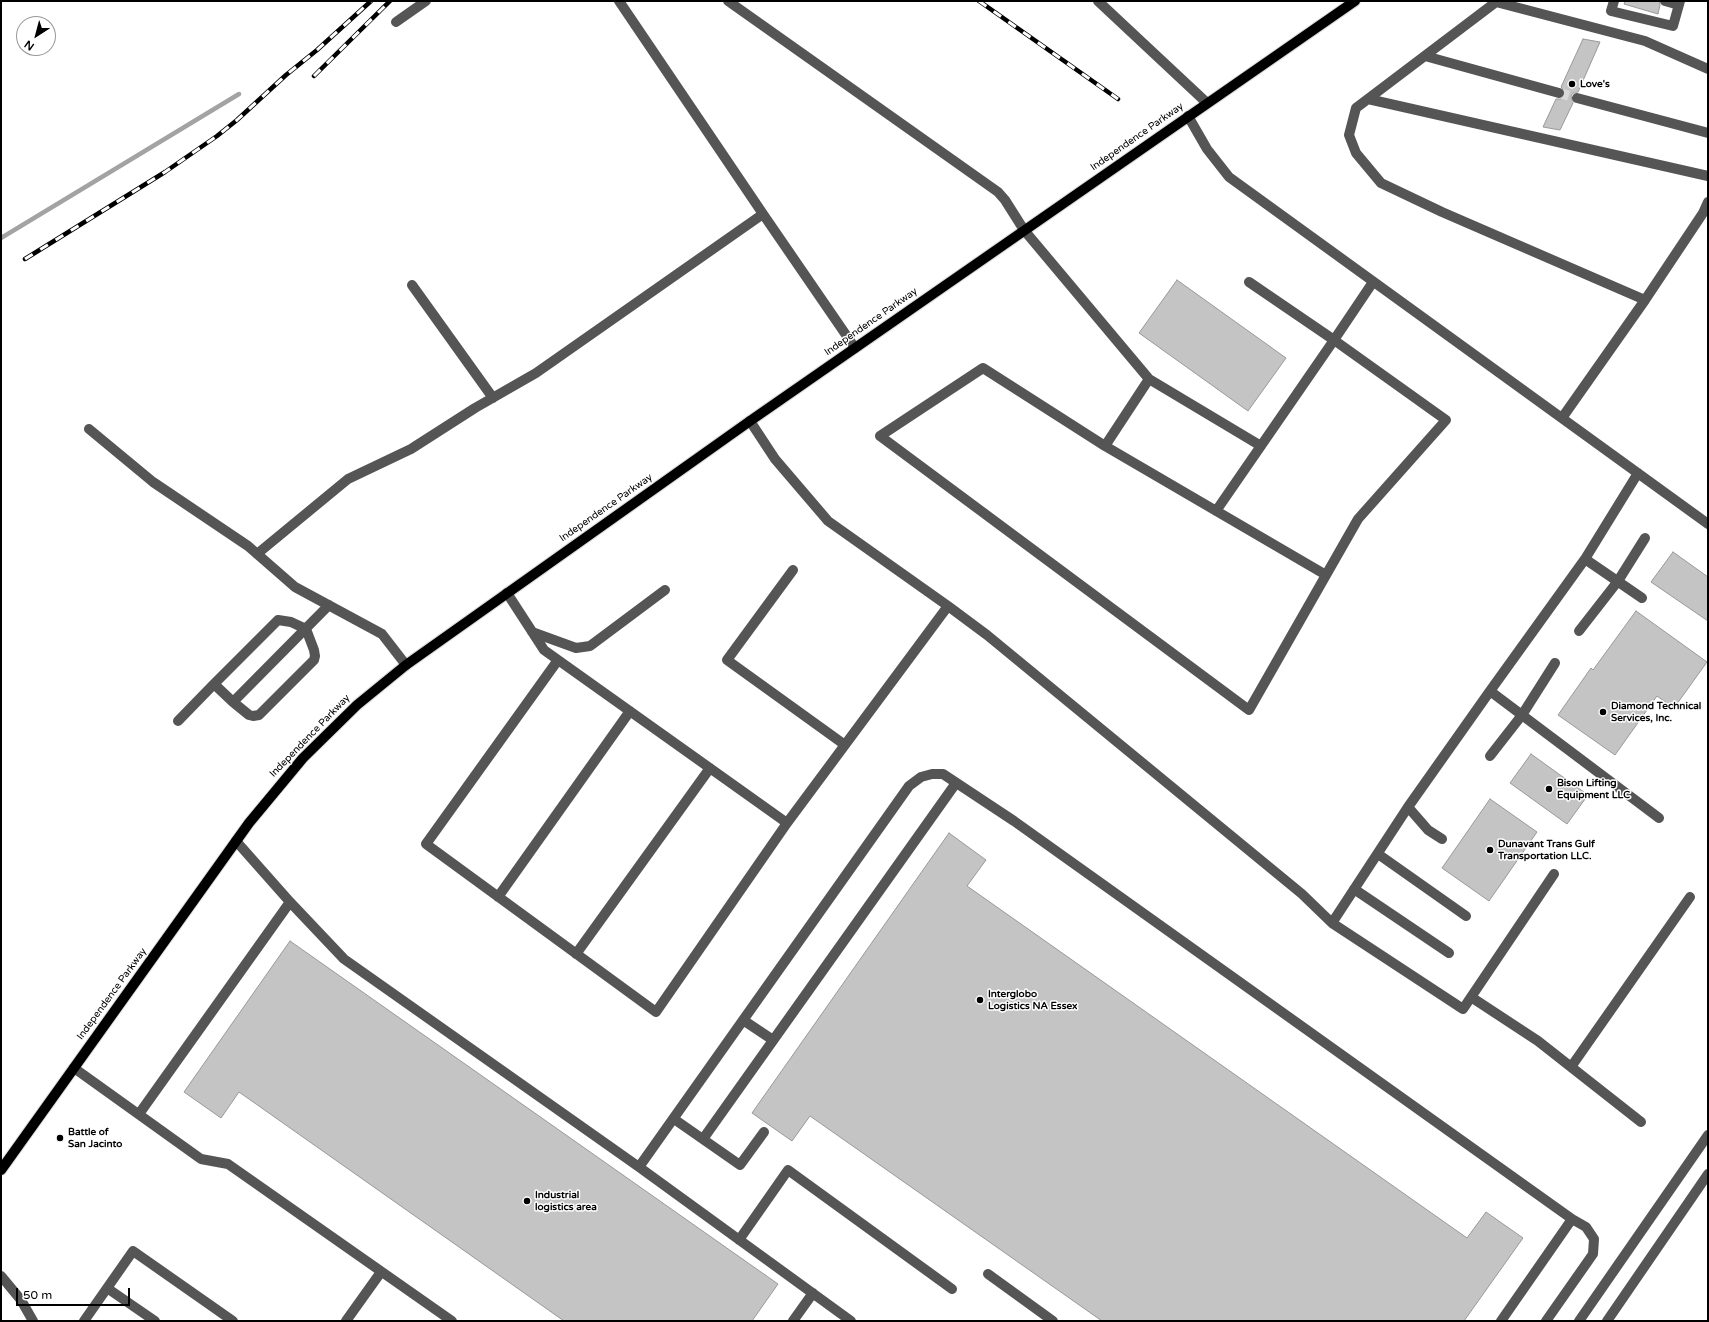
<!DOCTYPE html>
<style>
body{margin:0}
#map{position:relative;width:1709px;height:1322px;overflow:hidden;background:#fff;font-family:"Varela Round",sans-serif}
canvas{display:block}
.frame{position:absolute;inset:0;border:2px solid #000;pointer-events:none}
.north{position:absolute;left:16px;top:16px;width:40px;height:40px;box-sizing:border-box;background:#fff;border:1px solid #999;border-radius:50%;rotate:216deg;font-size:11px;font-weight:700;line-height:16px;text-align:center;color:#000}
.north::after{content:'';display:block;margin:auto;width:14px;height:18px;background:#000;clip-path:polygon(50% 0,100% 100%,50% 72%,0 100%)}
.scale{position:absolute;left:16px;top:1288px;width:114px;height:18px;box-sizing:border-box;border:2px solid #000;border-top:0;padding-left:5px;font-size:12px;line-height:14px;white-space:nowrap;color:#000;-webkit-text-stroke:3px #fff;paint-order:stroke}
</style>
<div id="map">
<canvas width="1709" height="1322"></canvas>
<div class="frame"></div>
<div class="north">N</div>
<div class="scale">50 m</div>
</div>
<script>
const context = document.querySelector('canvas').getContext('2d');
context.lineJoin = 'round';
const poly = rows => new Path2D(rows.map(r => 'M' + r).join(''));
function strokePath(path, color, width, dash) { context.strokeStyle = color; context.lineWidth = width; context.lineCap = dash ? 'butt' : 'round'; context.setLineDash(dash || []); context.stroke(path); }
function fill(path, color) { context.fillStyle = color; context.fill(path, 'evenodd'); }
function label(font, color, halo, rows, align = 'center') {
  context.font = font + ' "Varela Round",sans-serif'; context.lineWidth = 3; context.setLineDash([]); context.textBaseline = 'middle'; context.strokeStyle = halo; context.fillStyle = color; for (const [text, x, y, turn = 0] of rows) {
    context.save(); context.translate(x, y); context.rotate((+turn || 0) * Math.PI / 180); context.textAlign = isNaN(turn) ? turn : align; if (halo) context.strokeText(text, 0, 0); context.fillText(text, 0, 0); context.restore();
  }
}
strokePath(poly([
 [1,238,239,94]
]), '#a3a3a3', 4.5);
const building = poly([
 [1625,1,1659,1,1660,5,1658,14,1624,4,1625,1],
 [1583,39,1600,42,1578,92,1573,93,1571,96,1573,103,1560,130,1543,127,1556,99,1561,99,1565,95,1565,91,1561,87,1583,39],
 [1177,280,1286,358,1248,411,1139,333,1177,280],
 [1673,552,1708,577,1708,621,1651,582,1673,552],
 [1636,611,1707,662,1674,708,1657,696,1615,755,1558,715,1591,668,1593,670,1636,611],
 [1531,754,1588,795,1567,824,1510,783,1531,754],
 [1490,799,1537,832,1489,901,1442,868,1490,799],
 [949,833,986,860,967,886,1467,1238,1486,1212,1523,1238,1464,1321,1102,1321,810,1116,792,1141,752,1113,949,833],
 [290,941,778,1284,752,1321,564,1321,239,1092,221,1118,184,1092,290,941]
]);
fill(building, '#c4c4c4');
strokePath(building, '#999', 1);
strokePath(poly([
 [1559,93,1577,98]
]), '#d9d9d9', 10, [10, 5]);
const major = poly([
 [1,1170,249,823,303,758,357,705,406,665,750,421,1355,1]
]);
strokePath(major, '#dbdbdb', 12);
strokePath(poly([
 [619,1,763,214],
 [728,1,998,192,1005,200,1024,230,1149,379,1105,446,983,368,880,436,1249,710,1358,519,1446,420,1334,340,1373,282],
 [1098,1,1207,103],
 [1614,1,1611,11,1673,26,1680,1],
 [1665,1,1679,5],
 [396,22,426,1],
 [1425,56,1559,93],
 [1577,98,1708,133],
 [1368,99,1708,176],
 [1188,116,1207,149,1229,177,1708,524],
 [412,285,493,398],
 [1645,300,1442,212,1381,183,1356,153,1349,135,1356,108,1496,2,1645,41,1708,69],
 [1149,379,1261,446],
 [1562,418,1645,300,1703,213,1708,202],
 [750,421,775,459,828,521,948,606,987,635,1302,894,1332,923,1463,1009,1554,874],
 [89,429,153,482,248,546,295,587,382,634,406,665],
 [1105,446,1326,575],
 [1638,473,1585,559,1642,598],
 [1216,511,1334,340,1249,282],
 [257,554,348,479,411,449,475,408,536,373,763,214,855,348],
 [1585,559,1490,691,1659,818],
 [793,570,727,660,845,745],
 [507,593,544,650,787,823],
 [1579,631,1618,581,1645,538],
 [532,632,576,648,590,646,665,590],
 [558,660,426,844,656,1012,787,823,948,606],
 [214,684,278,620,291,622,306,629,314,650,315,656,314,660,259,715,253,716,249,715,233,702],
 [178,721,214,684,233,702,329,605],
 [1490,756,1522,715,1555,663],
 [1442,839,1428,830,1408,807,1490,691],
 [236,841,290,902,344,959,639,1167,851,1321],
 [1378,854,1466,916],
 [1354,889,1449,953],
 [498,897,630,711],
 [1332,923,1408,807],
 [576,954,710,768],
 [1471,997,1538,1041,1641,1122],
 [743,1020,773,1040],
 [1571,1067,1690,897],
 [74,1068,201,1159,228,1164,452,1321],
 [139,1114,290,902],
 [674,1119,740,1165,764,1132],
 [703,1139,956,783],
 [639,1167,909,786,921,777,932,774,943,774,1014,821,1572,1219,1501,1321],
 [739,1240,788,1170,952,1289],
 [988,1274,1053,1321],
 [1,1276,21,1300,33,1321],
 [107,1288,155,1321],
 [84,1321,133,1251,233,1321],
 [346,1321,381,1272],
 [793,1321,813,1293],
 [1546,1321,1593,1254,1594,1239,1586,1227,1572,1219],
 [1579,1321,1708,1135],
 [1607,1321,1708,1174]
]), '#555', 10);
strokePath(major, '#000', 10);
const rail = poly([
 [979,1,1118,99],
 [314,76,390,1],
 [25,259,165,172,217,136,237,120,286,75,317,50,371,1]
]);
strokePath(rail, '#000', 4.5);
strokePath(rail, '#fff', 3, [9]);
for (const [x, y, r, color] of [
 [1572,84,4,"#000"],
 [1603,712,4,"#000"],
 [1549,789,4,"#000"],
 [1490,850,4,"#000"],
 [980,1000,4,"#000"],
 [60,1138,4,"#000"],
 [527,1201,4,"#000"]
]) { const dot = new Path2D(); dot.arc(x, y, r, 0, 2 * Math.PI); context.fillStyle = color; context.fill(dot); strokePath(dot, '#fff', 1.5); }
label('bold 10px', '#000', '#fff', [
 ["Love's",1580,84],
 ["Diamond Technical",1611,706],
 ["Services, Inc.",1611,718],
 ["Bison Lifting",1557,783],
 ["Equipment LLC",1557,795],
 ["Dunavant Trans Gulf",1498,844],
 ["Transportation LLC.",1498,856],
 ["Interglobo",988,994],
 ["Logistics NA Essex",988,1006],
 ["Battle of",68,1132],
 ["San Jacinto",68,1144],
 ["Industrial",535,1195],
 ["logistics area",535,1207]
], 'left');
label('10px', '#000', '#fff', [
 ["Independence Parkway",1137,137,-35],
 ["Independence Parkway",871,322,-35],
 ["Independence Parkway",606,508,-35],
 ["Independence Parkway",310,736,-46],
 ["Independence Parkway",112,994,-54]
]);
</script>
